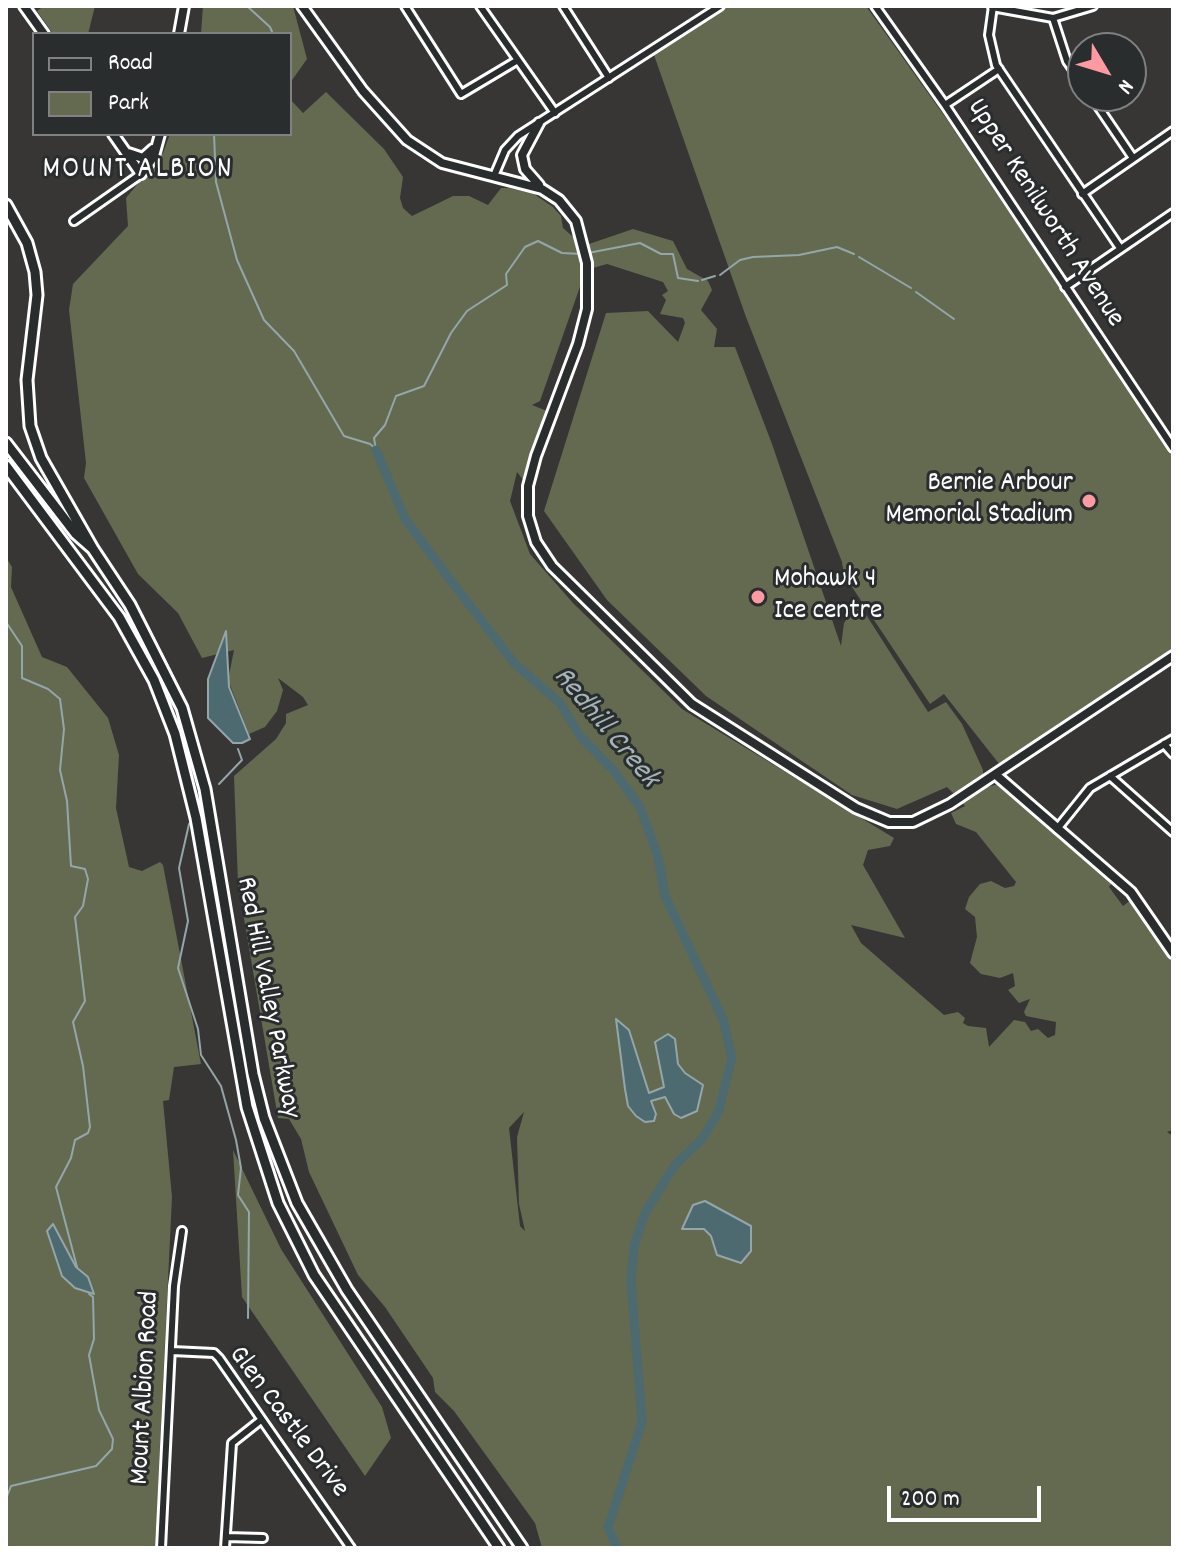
<!DOCTYPE html>
<style>
body{margin:0}
#map{position:relative;width:1179px;height:1554px;overflow:hidden;background:#373635;font-family:Dekko,sans-serif}
canvas{display:block}
.frame{position:absolute;inset:0;border:8px solid #fff;pointer-events:none}
.legend{position:absolute;left:32px;top:32px;width:260px;height:104px;box-sizing:border-box;background:#2a2d2e;border:2px solid #7f8182;margin:0;padding:10px 14px;list-style:none;font-size:24px;color:#fff}
.legend li{display:flex;align-items:center;gap:16px;height:40px}
.legend b{width:40px;border:2px solid #7f8182}
.north{position:absolute;left:1067px;top:32px;width:80px;height:80px;box-sizing:border-box;background:#2a2d2e;border:2px solid #7f8182;border-radius:50%;rotate:128deg;font-size:22px;font-weight:700;line-height:32px;text-align:center;color:#fff}
.north::after{content:'';display:block;margin:auto;width:28px;height:36px;background:#ff9aa2;clip-path:polygon(50% 0,100% 100%,50% 72%,0 100%)}
.scale{position:absolute;left:887px;top:1486px;width:154px;height:36px;box-sizing:border-box;border:4px solid #fff;border-top:0;padding-left:10px;font-size:24px;line-height:28px;white-space:nowrap;color:#fff;-webkit-text-stroke:6px #2a2d2e;paint-order:stroke}
</style>
<div id="map">
<canvas width="1179" height="1554"></canvas>
<div class="frame"></div>
<ul class="legend">
<li><b style="height:10px;background:#2a2d2e"></b>Road</li>
<li><b style="height:22px;background:#636a50"></b>Park</li>
</ul>
<div class="north">N</div>
<div class="scale">200 m</div>
</div>
<script>
const context = document.querySelector('canvas').getContext('2d');
context.lineJoin = 'round';
function fill(path, color) { context.fillStyle = color; context.fill(path, 'evenodd'); }
const poly = rows => new Path2D(rows.map(r => 'M' + r).join(''));
function strokePath(path, color, width, dash) { context.strokeStyle = color; context.lineWidth = width; context.lineCap = dash ? 'butt' : 'round'; context.setLineDash(dash || []); context.stroke(path); }
function label(font, color, halo, rows, align = 'center') {
  context.font = font + ' Dekko,sans-serif'; context.lineWidth = 6; context.setLineDash([]); context.textBaseline = 'middle'; context.strokeStyle = halo; context.fillStyle = color; for (const [text, x, y, turn = 0] of rows) {
    context.save(); context.translate(x, y); context.rotate((+turn || 0) * Math.PI / 180); context.textAlign = isNaN(turn) ? turn : align; if (halo) context.strokeText(text, 0, 0); context.fillText(text, 0, 0); context.restore();
  }
}
fill(poly([
 [44,6,95,6,88,34,53,34,37,11],
 [203,6,293,6,307,59,290,83,290,34,201,34],
 [727,6,866,6,948,121,1173,457,1173,649,1000,765,944,694,930,704,844,575,842,562,746,317,654,55],
 [326,92,384,149,403,177,400,198,403,208,412,216,453,196,469,196,488,205,501,188,509,188,534,194,553,207,561,216,563,228,579,242,589,244,633,229,673,241,687,269,708,281,712,290,701,310,717,329,714,347,735,347,772,444,841,646,844,623,858,602,928,712,946,702,962,724,983,770,983,788,999,784,1112,883,1109,887,1123,906,1131,900,1173,962,1173,1130,1167,1132,1173,1136,1173,1548,542,1548,535,1523,454,1411,435,1392,433,1378,385,1307,358,1275,309,1172,301,1139,289,1119,278,1118,238,883,234,776,276,739,286,723,286,714,308,705,303,697,278,678,283,690,277,711,265,727,249,734,228,680,234,650,202,658,178,613,138,574,84,478,86,463,69,310,73,284,128,226,126,198,163,153,170,134,290,134,290,99,303,113],
 [607,264,663,282,668,291,662,295,666,300,660,314,683,318,685,323,678,342,648,311,606,313,544,511,607,600,706,696,852,795,897,809,947,787,961,801,965,806,951,813,956,824,976,832,1016,882,1014,886,1005,888,991,881,980,884,969,897,965,909,975,917,977,937,970,963,981,974,1000,978,1013,973,1015,986,1008,990,1019,1003,1030,999,1024,1012,1026,1016,1056,1022,1055,1035,1048,1038,1038,1029,1031,1031,1025,1022,1014,1020,989,1047,986,1028,968,1026,963,1023,965,1018,958,1012,944,1015,861,943,851,925,905,938,863,865,868,850,890,846,894,838,682,709,573,603,530,554,510,501,517,472,524,481,547,411,532,405,540,401,582,281,593,268],
 [524,1112,517,1137,519,1204,525,1231,520,1226,509,1128],
 [6,557,12,567,11,587,42,657,67,667,108,718,119,755,116,808,129,867,142,871,160,862,163,865,201,1064,174,1067,169,1100,163,1101,172,1197,155,1548,6,1548],
 [233,1150,281,1249,382,1407,391,1438,365,1476,242,1297]
]), '#636a50');
const water = poly([
 [226,631,229,687,250,739,242,743,233,743,208,718,208,679,226,631],
 [616,1019,629,1030,649,1093,664,1087,655,1042,668,1034,675,1039,678,1064,685,1073,703,1085,697,1111,681,1118,674,1114,665,1097,651,1101,656,1114,654,1121,645,1122,636,1116,628,1106,625,1089,616,1019],
 [705,1201,751,1226,751,1251,741,1263,717,1255,711,1236,704,1229,682,1229,693,1205,705,1201],
 [53,1224,76,1267,88,1277,94,1294,75,1288,62,1276,47,1231,53,1224]
]);
fill(water, '#4d6a70');
strokePath(water, '#94a6a9', 2);
strokePath(poly([
 [247,6,270,27,273,34],
 [214,134,216,182,237,260,264,320,294,351,344,436,370,444,375,448],
 [588,253,640,243,661,254,673,254,678,278,698,281],
 [859,257,911,288],
 [720,275,740,260,753,257,799,255,837,247,854,254],
 [702,280,715,276],
 [916,292,954,319],
 [376,450,374,438,385,425,396,396,424,386,451,333,467,311,507,285,506,274,525,247,538,241,562,253,582,254],
 [6,622,22,646,22,678,48,689,60,699,64,729,60,770,67,801,71,866,85,869,88,879,83,906,75,917,85,1001,73,1022,83,1066,90,1127,88,1133,75,1140,71,1158,56,1187,77,1267],
 [219,784,242,760,238,749],
 [189,824,179,868,188,921,178,968,198,1029,201,1055,221,1086,236,1140,241,1168,238,1195,249,1212,248,1318],
 [6,1499,11,1486,96,1466,112,1449,113,1439,99,1410,89,1355,94,1339,93,1297,89,1294]
]), '#94a6a9', 2);
strokePath(poly([
 [376,450,405,519,448,577,515,664,560,703,580,736,613,770,640,807,658,857,665,896,723,1019,732,1058,718,1113,702,1139,675,1165,645,1213,634,1246,631,1281,642,1422,608,1527,617,1548]
]), '#4d6a70', 9);
const minor = poly([
 [405,6,461,94,518,60],
 [480,6,555,113],
 [563,6,609,78],
 [875,6,945,105,1173,448],
 [993,6,989,35,996,65,1120,248],
 [992,7,1053,18,1093,6],
 [1053,18,1067,61,1083,84],
 [1091,96,1133,158],
 [1096,103,1106,96],
 [945,105,999,69],
 [494,176,505,150,518,136,720,6],
 [1082,194,1173,131],
 [74,221,141,174],
 [1065,287,1173,213],
 [1164,744,1173,754],
 [1110,776,1173,832],
 [1057,829,1090,788,1173,739],
 [172,1351,214,1353,219,1358,351,1548],
 [226,1537,263,1538],
 [161,1548,174,1286,182,1231],
 [225,1548,232,1443,261,1420]
]);
const major = poly([
 [24,6,44,34],
 [302,6,363,91,407,140,442,163,542,189,559,200,576,221,587,263,587,309,578,344,536,456,528,486,528,516,536,542,552,566,692,704,856,808,889,822,913,822,950,804,1173,656],
 [179,34,184,6],
 [113,134,141,174,154,156,160,134],
 [128,153,143,158,153,149],
 [539,185,525,169,522,155,539,123],
 [996,775,1131,892,1173,953]
]);
const highway = poly([
 [6,205,27,243,35,272,37,295,27,380,30,426,41,458,93,549],
 [6,443,76,534,93,549,130,605,182,708,205,789,253,1074,264,1118,297,1203,347,1290,522,1548],
 [6,466,119,617,154,680,175,734,196,818,247,1107,278,1203,314,1275,499,1548]
]);
strokePath(minor, '#fff', 12);
strokePath(major, '#fff', 14);
strokePath(highway, '#fff', 15);
strokePath(minor, '#2a2d2e', 6);
strokePath(major, '#2a2d2e', 8);
strokePath(highway, '#2a2d2e', 9);
for (const [x, y, r, color] of [
 [1089,501,8,"#ff9aa2"],
 [758,597,8,"#ff9aa2"]
]) { const dot = new Path2D(); dot.arc(x, y, r, 0, 2 * Math.PI); context.fillStyle = color; context.fill(dot); strokePath(dot, '#2a2d2e', 3); }
label('28px', '#fff', '#2a2d2e', [
 ["Upper Kenilworth Avenue",1044,214,57],
 ["Red Hill Valley Parkway",266,998,79],
 ["Mount Albion Road",147,1388,-87],
 ["Glen Castle Drive",287,1423,53]
]);
label('28px', '#fff', '#2a2d2e', [
 ["Bernie Arbour",1073,485],
 ["Memorial Stadium",1073,517],
 ["Mohawk 4",774,581,"left"],
 ["Ice centre",774,613,"left"]
], 'right');
context.letterSpacing = '2px';
label('30px', '#fff', '#2a2d2e', [
 ["MOUNT ALBION",138,172]
]);
context.letterSpacing = '0px';
label('italic 30px', '#a6b4b8', '#2a2d2e', [
 ["Redhill Creek",604,729,50]
]);
</script>
